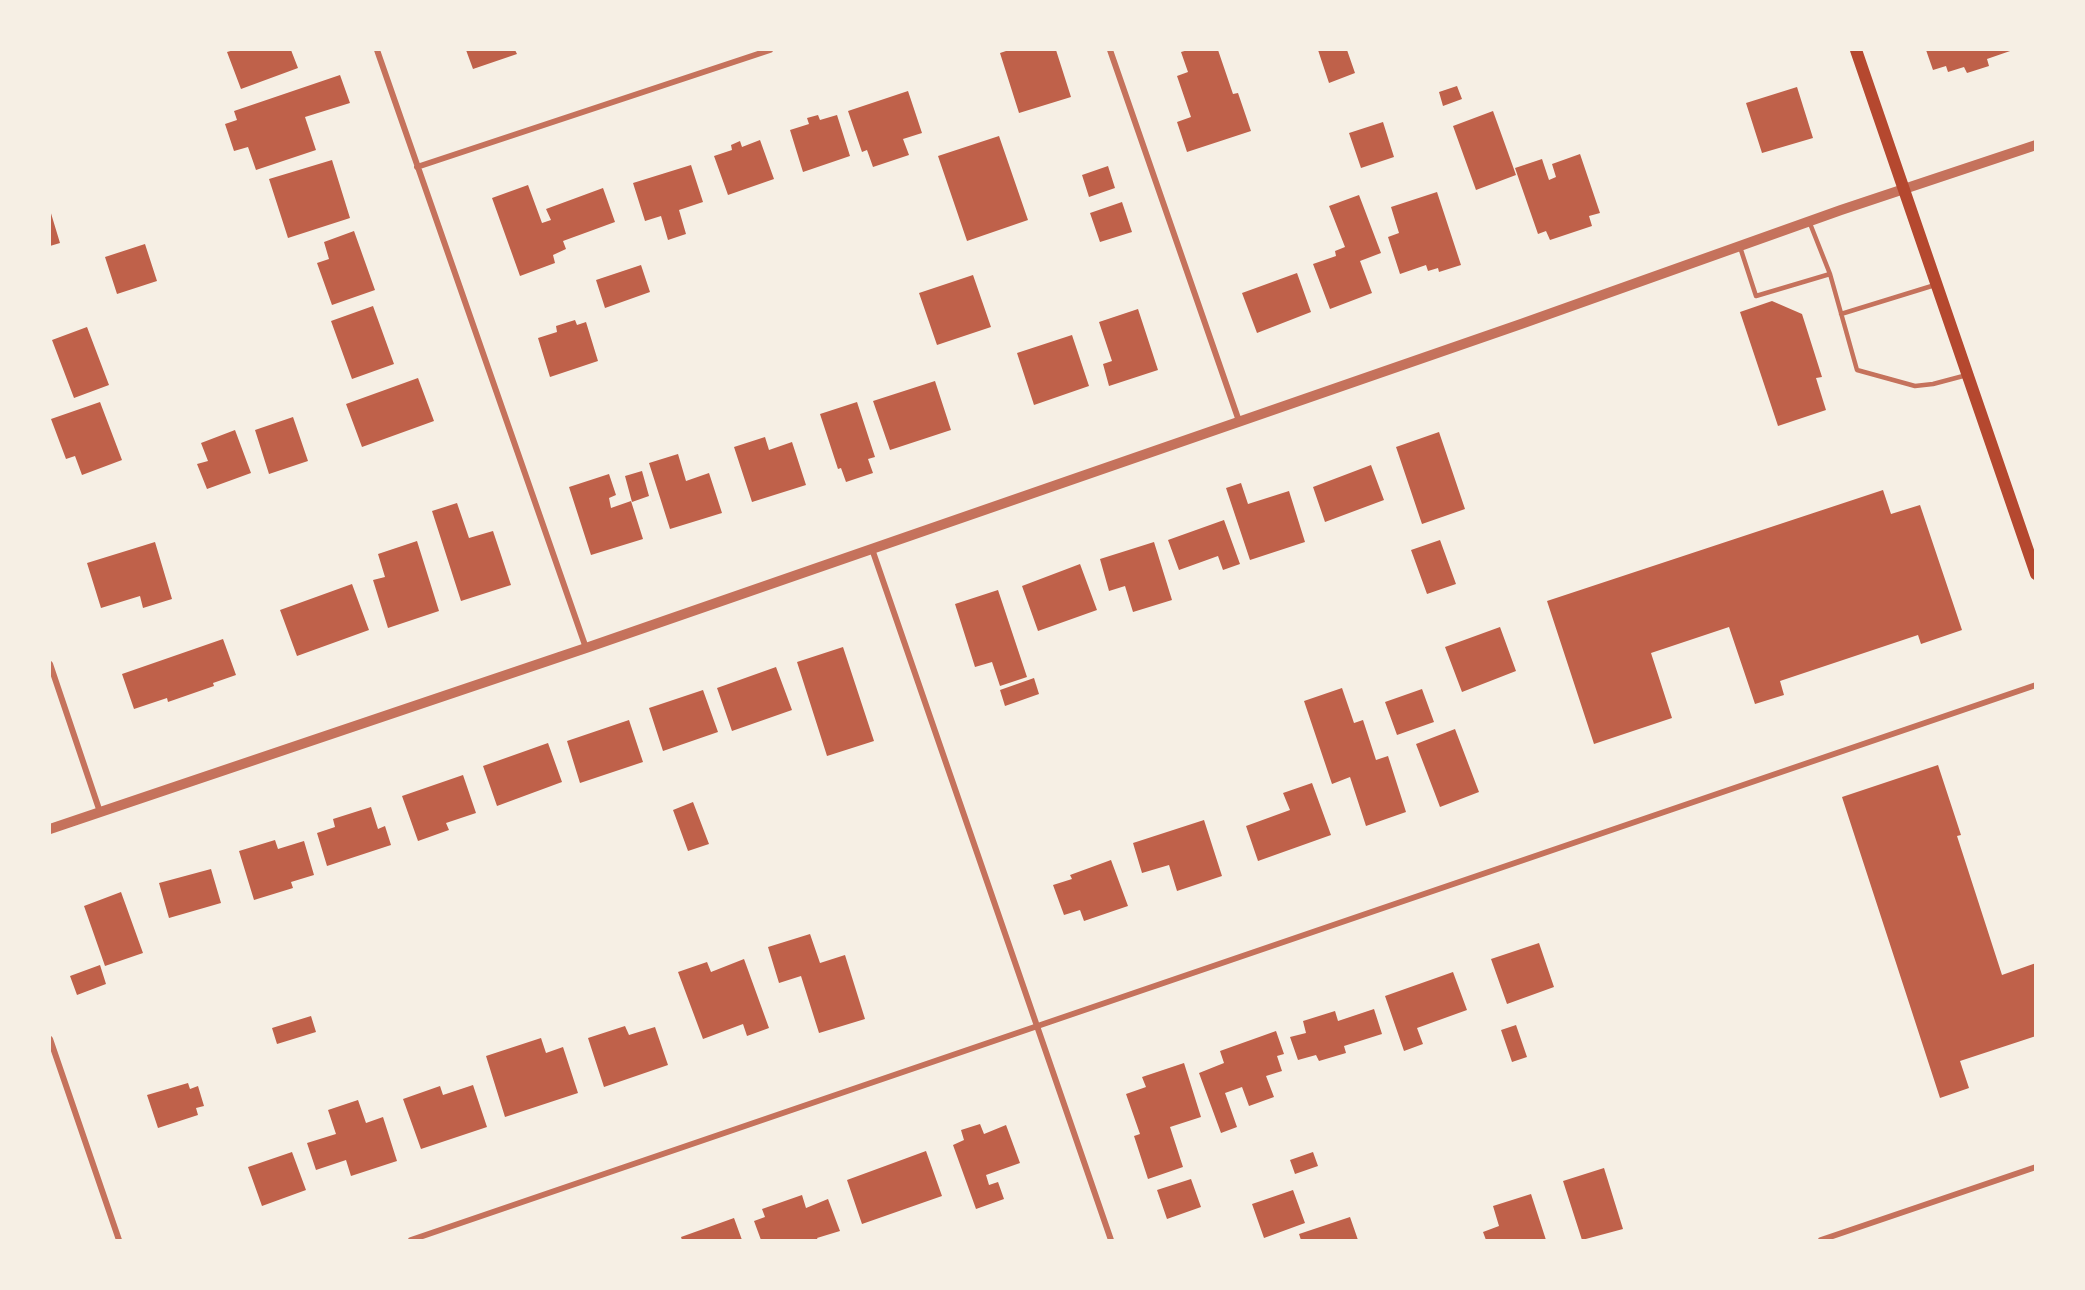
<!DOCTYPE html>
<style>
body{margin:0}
#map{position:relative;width:2085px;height:1290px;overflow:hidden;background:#f6efe4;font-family:Lora,serif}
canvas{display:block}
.frame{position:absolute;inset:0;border:51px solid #f6efe4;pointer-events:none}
</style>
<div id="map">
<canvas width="2085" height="1290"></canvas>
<div class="frame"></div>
</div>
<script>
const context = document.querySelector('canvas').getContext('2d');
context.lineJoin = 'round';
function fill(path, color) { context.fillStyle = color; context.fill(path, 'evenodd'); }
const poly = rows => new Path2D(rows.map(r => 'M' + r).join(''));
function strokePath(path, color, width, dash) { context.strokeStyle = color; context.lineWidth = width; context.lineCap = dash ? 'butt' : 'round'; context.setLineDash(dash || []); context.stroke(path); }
fill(poly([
 [234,50,291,50,298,68,241,89,227,52],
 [466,50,515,50,517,54,473,69],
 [1009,50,1056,50,1071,97,1019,113,1000,53],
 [1188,50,1218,50,1233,94,1238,93,1251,131,1187,152,1177,122,1191,117,1177,76,1188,72,1181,52],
 [1318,50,1347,50,1355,73,1329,83],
 [1926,50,2013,50,1987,59,1989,66,1967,73,1964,67,1948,72,1946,66,1933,70],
 [340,75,350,103,305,117,316,150,256,170,248,147,234,151,225,124,237,120,234,111],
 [1457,86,1462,99,1443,106,1439,92],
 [1797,87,1813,138,1762,153,1746,103],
 [908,91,922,133,903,139,909,155,873,167,867,150,862,152,848,111],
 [1493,111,1516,175,1476,190,1453,126],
 [818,115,820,120,837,115,850,156,803,172,790,130,809,124,807,118],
 [1383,122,1394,157,1361,168,1349,133],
 [999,136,1028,220,967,241,938,156],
 [760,140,774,179,728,195,714,156,732,150,731,145,740,141,742,147],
 [1580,154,1600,213,1589,216,1592,226,1550,240,1546,231,1538,234,1515,168,1542,159,1549,180,1556,177,1552,164],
 [332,160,350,218,288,238,269,179],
 [691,165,703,202,679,210,686,234,668,240,661,216,645,221,633,183],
 [1108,166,1115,188,1089,197,1082,175],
 [528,185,542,223,551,220,546,209,603,188,615,222,563,241,566,249,553,255,555,263,520,276,492,198],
 [1437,192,1461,265,1439,272,1438,268,1428,271,1426,265,1400,274,1388,237,1399,233,1391,207],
 [1359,195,1381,253,1360,261,1372,293,1330,309,1313,264,1336,256,1335,251,1345,247,1329,206],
 [1122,202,1132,232,1100,242,1090,213],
 [50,210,60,243,50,246],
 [354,231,375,290,332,305,317,263,329,259,324,242],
 [145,244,157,281,117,294,105,257],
 [641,265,650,292,605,308,596,280],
 [1297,273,1311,312,1257,333,1242,293],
 [973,275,991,327,937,345,919,293],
 [1772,301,1802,314,1822,377,1816,378,1826,410,1778,426,1740,312],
 [373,306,394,364,352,379,331,321],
 [1138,309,1158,370,1109,386,1103,364,1112,361,1099,322],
 [575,320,577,325,586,322,598,361,550,377,538,338,557,332,556,326],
 [87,327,109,385,74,398,52,340],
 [1072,335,1089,386,1034,405,1017,353],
 [418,378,434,421,362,447,346,404],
 [935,381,951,430,890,450,873,401],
 [100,402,122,460,82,475,75,456,66,459,51,419],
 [857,402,875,457,868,459,873,473,846,482,841,468,838,469,820,414],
 [293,417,308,461,269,474,255,430],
 [235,430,251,473,207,489,197,464,208,461,201,443],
 [1439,432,1465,509,1422,524,1396,447],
 [765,437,769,450,792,442,806,485,752,502,734,447],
 [678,454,686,481,709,473,722,513,670,529,649,463],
 [1371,465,1384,500,1325,522,1313,487],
 [642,471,649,496,632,502,625,476],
 [609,474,616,495,609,498,611,508,631,501,643,539,591,555,569,487],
 [1241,483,1248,504,1289,491,1305,542,1250,560,1226,488],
 [1883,490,1891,514,1920,505,1962,630,1921,644,1918,635,1780,681,1784,695,1755,704,1729,627,1651,653,1672,718,1594,744,1547,601],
 [457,503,469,538,493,531,511,585,461,601,432,511],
 [1224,520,1240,564,1223,570,1218,556,1179,570,1168,540],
 [1440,540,1456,584,1427,594,1411,550],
 [417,541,439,611,388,628,373,580,385,577,378,554],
 [155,542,172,599,143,608,140,596,101,608,87,563],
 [1154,542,1172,600,1133,612,1125,586,1109,591,1100,559],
 [1080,564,1097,610,1038,631,1022,586],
 [352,584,369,630,297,656,280,610],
 [998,590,1027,677,1000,686,992,662,975,667,955,604],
 [1500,627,1516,671,1462,692,1445,647],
 [223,639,236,675,213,683,214,686,168,702,167,698,134,709,122,674],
 [843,647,874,741,827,756,797,662],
 [776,667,792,710,732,731,717,688],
 [1034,678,1039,694,1005,706,1000,690],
 [1342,688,1354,723,1363,720,1376,760,1388,756,1406,812,1366,826,1350,777,1332,784,1304,701],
 [1422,689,1434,722,1397,735,1385,702],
 [703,690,718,732,663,751,649,708],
 [629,720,643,762,580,783,567,741],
 [1455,729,1479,792,1440,807,1416,744],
 [548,743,562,782,497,806,483,766],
 [1938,765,1961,835,1957,836,2002,975,2036,963,2036,1036,1960,1061,1969,1088,1940,1098,1842,797],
 [463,775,476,813,446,823,449,830,418,841,402,796],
 [1312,783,1331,835,1258,861,1246,826,1290,810,1283,793],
 [693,802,709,844,688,851,673,810],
 [371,807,378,829,385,826,391,845,327,866,317,833,335,827,333,819],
 [1204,820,1222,876,1177,891,1169,865,1142,873,1133,843],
 [275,840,278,849,304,841,314,875,291,882,293,888,254,900,239,851],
 [1111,860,1128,906,1084,921,1080,910,1064,915,1053,885,1072,879,1070,875],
 [211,869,221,903,169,918,159,883],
 [121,892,143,953,105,966,84,906],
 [810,934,820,963,845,955,865,1019,819,1033,801,976,779,983,768,947],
 [1539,943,1554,987,1507,1004,1491,959],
 [744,959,769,1028,747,1036,743,1024,703,1039,678,972,707,962,711,972],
 [100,965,106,984,77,995,70,976],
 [1453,972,1467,1010,1417,1028,1423,1044,1404,1051,1385,996],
 [1374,1009,1382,1034,1344,1046,1346,1053,1319,1061,1316,1055,1298,1060,1290,1037,1306,1033,1303,1021,1335,1011,1338,1021],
 [311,1016,316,1032,277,1044,272,1028],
 [1516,1025,1527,1057,1512,1062,1501,1030],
 [625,1026,629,1035,655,1027,668,1065,604,1087,588,1038],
 [1276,1031,1284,1054,1277,1056,1282,1071,1266,1076,1274,1097,1249,1106,1242,1087,1225,1093,1237,1127,1221,1133,1199,1073,1224,1063,1220,1051],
 [541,1038,546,1053,563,1047,578,1093,505,1117,486,1056],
 [1184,1063,1201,1117,1170,1127,1183,1167,1148,1179,1134,1136,1140,1134,1126,1094,1146,1087,1142,1077],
 [188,1083,190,1089,198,1086,204,1106,196,1108,198,1115,158,1128,147,1095],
 [473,1085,487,1127,421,1149,403,1099,440,1086,443,1095],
 [358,1100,366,1123,383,1117,397,1161,351,1176,346,1160,316,1170,307,1143,336,1134,328,1110],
 [980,1124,984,1134,1006,1125,1020,1163,986,1175,989,1185,998,1182,1004,1199,976,1209,953,1145,964,1140,961,1130],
 [926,1151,942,1196,862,1224,847,1180],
 [292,1152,306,1190,262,1206,248,1167],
 [1313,1152,1318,1166,1295,1174,1290,1160],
 [1604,1168,1623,1229,1582,1240,1563,1181],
 [1191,1179,1201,1207,1167,1219,1157,1190],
 [1293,1190,1305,1223,1264,1238,1252,1204],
 [1531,1194,1546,1240,1486,1240,1483,1232,1499,1226,1493,1206],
 [802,1195,806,1208,828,1199,840,1231,817,1238,818,1240,761,1240,754,1221,765,1217,762,1209],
 [1350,1217,1358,1240,1301,1240,1299,1234],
 [734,1218,742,1240,682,1240,681,1237]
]), '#bf614a');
strokePath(poly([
 [1809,221,1830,274,1857,370,1915,386,1933,384,1967,375],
 [1740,247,1756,296,1830,274],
 [1841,314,1935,285]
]), '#c5725c', 4.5);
strokePath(poly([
 [377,50,586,648],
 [1110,50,1239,421],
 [417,167,770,50],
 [872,549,1111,1240],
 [50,664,100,812],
 [50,1039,119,1240],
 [411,1240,2036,685],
 [1821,1240,2036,1167]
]), '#c5725c', 6);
strokePath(poly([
 [50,829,586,648,1521,324,1841,210,2036,145]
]), '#c5725c', 10);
strokePath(poly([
 [1856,50,2036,574]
]), '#b5482f', 12);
</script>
